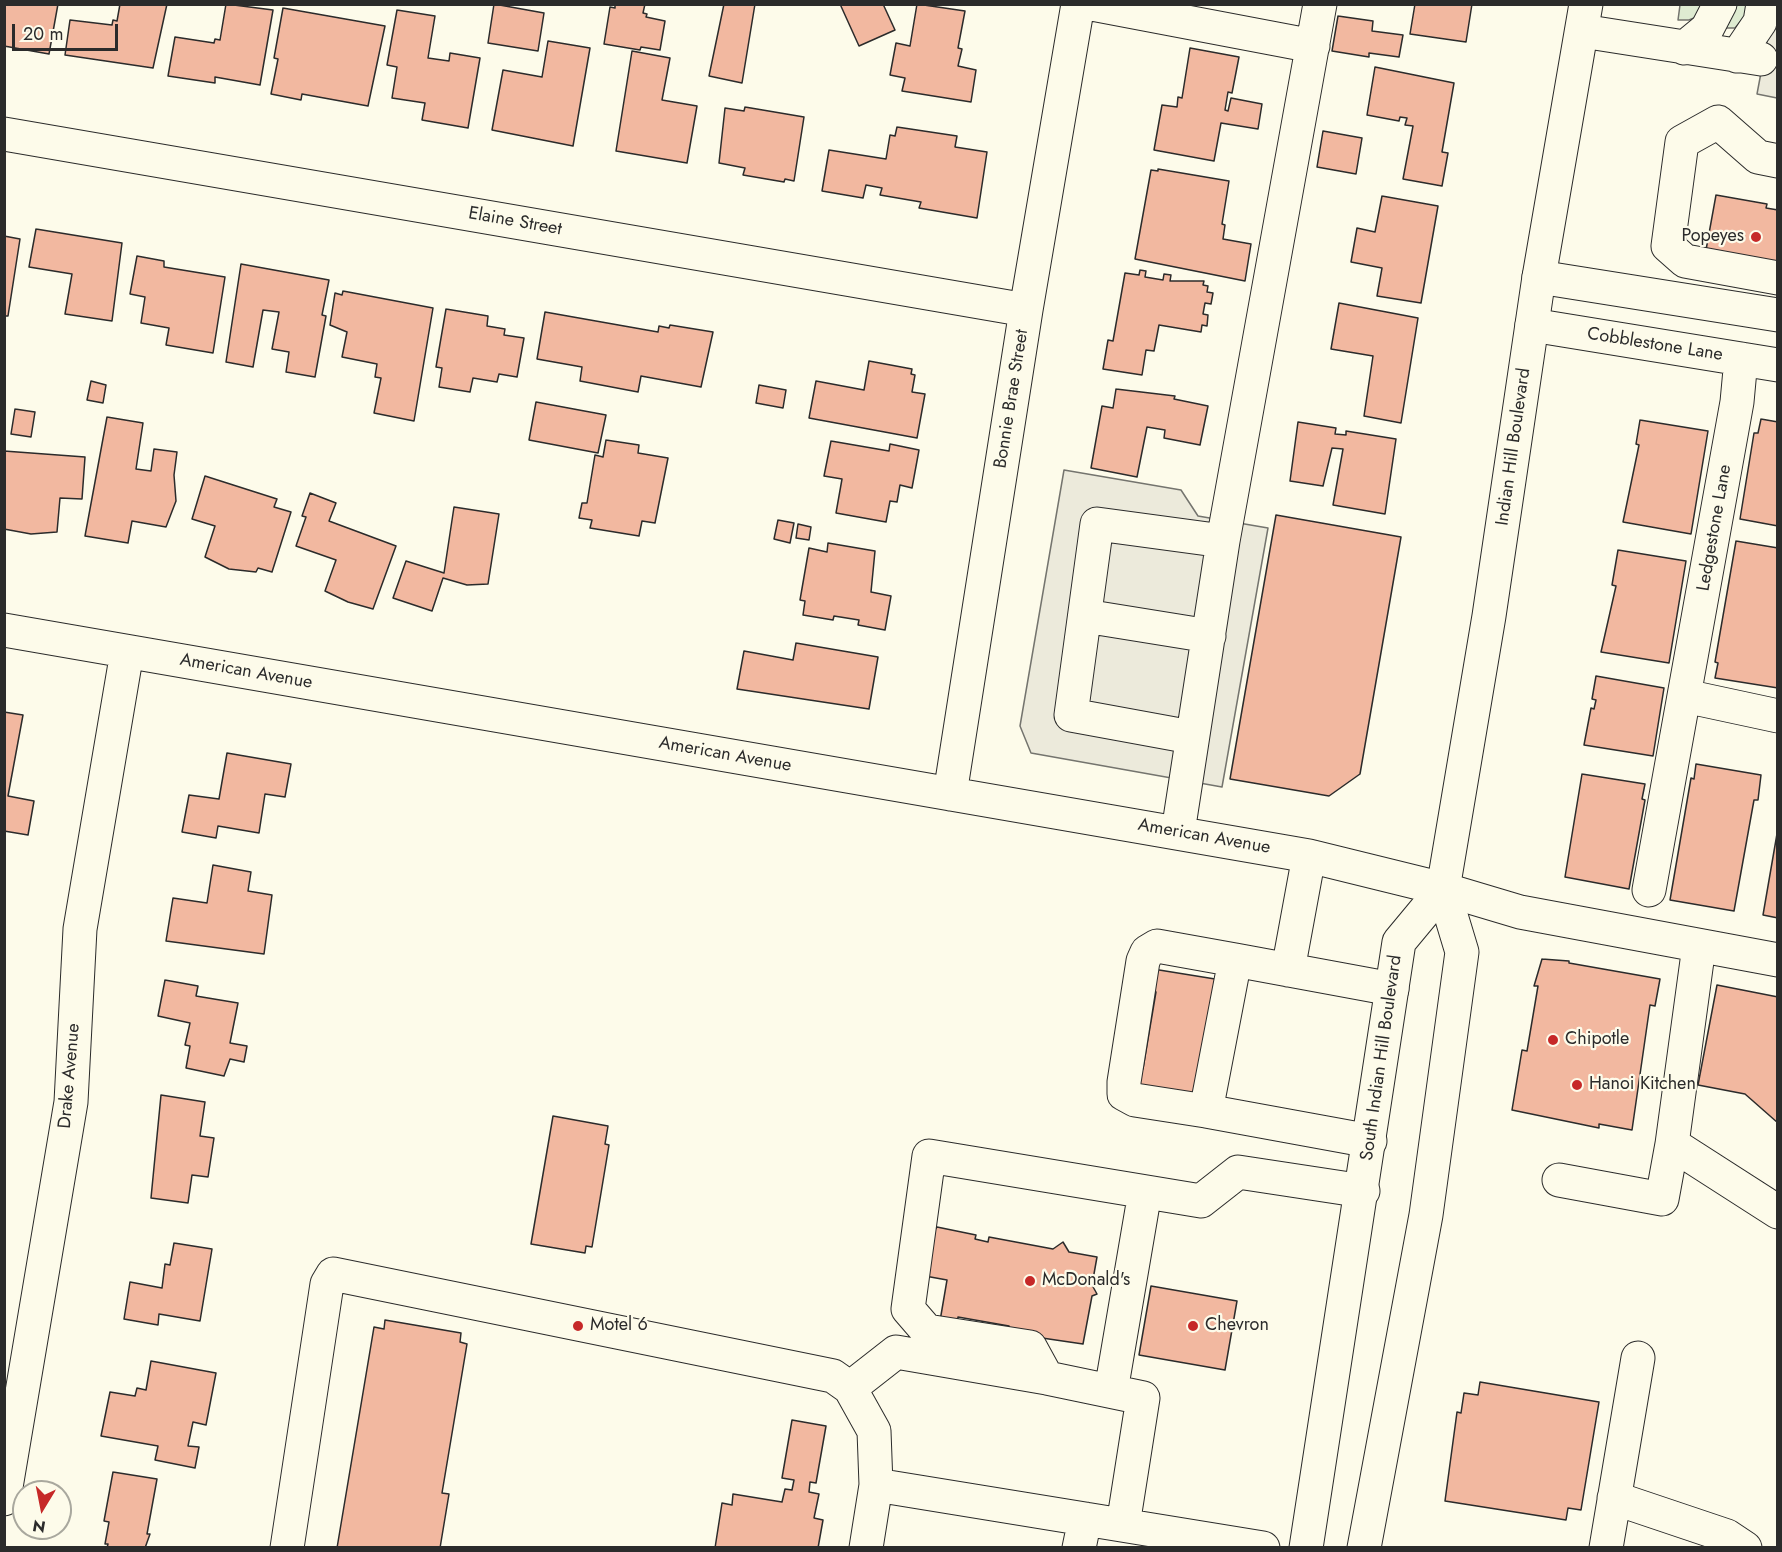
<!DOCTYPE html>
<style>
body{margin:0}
#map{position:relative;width:1782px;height:1552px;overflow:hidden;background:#fdfbea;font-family:Jost,sans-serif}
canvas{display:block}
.frame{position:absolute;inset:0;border:6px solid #2b2b2b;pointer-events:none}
.north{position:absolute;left:12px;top:1480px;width:60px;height:60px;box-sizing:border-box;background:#fdfbea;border:2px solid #a9a89e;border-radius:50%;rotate:190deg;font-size:16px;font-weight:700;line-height:24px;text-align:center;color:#2b2b2b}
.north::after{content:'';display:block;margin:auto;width:21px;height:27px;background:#c62828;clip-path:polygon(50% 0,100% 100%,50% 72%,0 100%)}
.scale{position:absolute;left:12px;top:24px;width:106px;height:27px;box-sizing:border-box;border:3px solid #2b2b2b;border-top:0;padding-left:8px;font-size:18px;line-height:21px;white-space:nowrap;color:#2b2b2b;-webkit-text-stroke:4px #fdfbea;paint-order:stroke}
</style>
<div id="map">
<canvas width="1782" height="1552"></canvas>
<div class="frame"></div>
<div class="north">N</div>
<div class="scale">20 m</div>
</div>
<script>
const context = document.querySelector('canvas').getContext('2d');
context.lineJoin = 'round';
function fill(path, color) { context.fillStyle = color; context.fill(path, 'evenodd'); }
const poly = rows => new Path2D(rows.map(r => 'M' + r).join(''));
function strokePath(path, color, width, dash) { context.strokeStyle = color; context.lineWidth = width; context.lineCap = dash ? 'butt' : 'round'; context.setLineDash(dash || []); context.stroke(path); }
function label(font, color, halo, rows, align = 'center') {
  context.font = font + ' Jost,sans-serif'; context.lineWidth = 4.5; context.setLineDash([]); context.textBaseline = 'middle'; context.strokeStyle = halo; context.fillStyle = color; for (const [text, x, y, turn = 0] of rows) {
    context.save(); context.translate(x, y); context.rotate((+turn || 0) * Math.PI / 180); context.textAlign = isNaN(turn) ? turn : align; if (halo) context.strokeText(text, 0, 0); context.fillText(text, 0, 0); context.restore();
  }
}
const green = poly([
 [1680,5,1708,5,1699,16,1689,20,1678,20,1680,5],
 [1728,5,1754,5,1735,28,1725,28,1728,5]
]);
fill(green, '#deebd1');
strokePath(green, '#74746e', 1.5);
const parking = poly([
 [1772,14,1777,15,1777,98,1757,94,1772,14],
 [1064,470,1181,490,1198,516,1268,528,1222,787,1031,753,1020,726,1064,470]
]);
fill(parking, '#eceadb');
strokePath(parking, '#74746e', 1.5);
const building = poly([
 [4,4,58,4,49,54,4,46,4,4],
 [120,4,167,4,153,68,65,55,70,20,112,25,113,20,117,21,120,4],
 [226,4,273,10,260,85,215,77,215,83,168,76,175,37,214,43,215,39,220,40,226,4],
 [494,4,544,13,538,51,488,43,494,4],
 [615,4,645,4,643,13,647,14,646,17,665,21,660,50,641,47,640,50,604,44,610,7,615,8,615,4],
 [724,4,755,4,742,83,709,76,724,4],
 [840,4,883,4,895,30,859,46,840,4],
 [917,4,965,11,958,48,962,49,958,66,976,70,971,102,902,91,905,78,890,75,896,43,910,46,917,4],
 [1415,4,1472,4,1466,42,1410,34,1415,4],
 [283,8,385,26,368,106,302,94,301,100,271,94,278,59,274,58,283,8],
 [397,10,435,16,428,58,449,61,450,53,480,58,468,128,422,120,425,103,392,98,397,67,387,65,397,10],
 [1338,16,1373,21,1372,31,1403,35,1399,57,1369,53,1369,57,1332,51,1338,16],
 [548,41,590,48,573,146,492,130,503,70,542,77,548,41],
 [1190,48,1239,57,1232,93,1228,92,1225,110,1228,111,1231,98,1262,104,1258,129,1221,123,1214,161,1154,150,1162,105,1177,107,1178,97,1182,98,1190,48],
 [632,51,670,58,662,100,697,106,687,163,616,151,632,51],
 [1375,67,1454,83,1442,152,1448,153,1442,186,1403,179,1413,126,1405,125,1407,118,1400,117,1399,121,1367,115,1375,67],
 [745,107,804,117,794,181,785,179,784,182,743,175,745,168,719,163,725,108,744,111,745,107],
 [897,127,957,136,955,147,987,152,977,218,919,208,921,202,880,195,882,188,866,185,863,198,822,191,829,150,886,159,890,135,895,136,897,127],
 [1323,131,1362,138,1356,174,1317,167,1323,131],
 [1158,169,1229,181,1222,224,1225,225,1223,239,1251,244,1245,281,1135,259,1151,170,1158,171,1158,169],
 [1716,195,1767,204,1766,208,1778,210,1778,269,1704,261,1716,195],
 [1382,196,1438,206,1421,303,1377,296,1382,268,1351,262,1357,228,1375,232,1382,196],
 [36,229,122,243,112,321,65,314,72,274,29,267,36,229],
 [4,236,20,239,8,316,4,316,4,236],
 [137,256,164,261,164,267,225,277,213,353,166,345,169,328,141,323,145,297,130,294,137,256],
 [241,264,329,280,322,315,326,316,315,377,286,372,289,352,272,349,279,312,263,310,253,367,226,362,241,264],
 [1140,270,1146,271,1145,277,1163,280,1164,274,1171,275,1170,281,1204,281,1203,285,1208,286,1207,292,1213,293,1211,304,1205,303,1203,314,1208,315,1207,326,1202,325,1201,332,1159,325,1154,351,1146,350,1142,375,1103,369,1108,340,1113,341,1125,273,1139,275,1140,270],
 [343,291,433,308,414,421,374,413,381,378,375,377,377,364,342,357,347,332,330,325,335,293,342,295,343,291],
 [1339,303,1418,318,1401,423,1364,416,1373,356,1331,349,1339,303],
 [446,309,488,316,487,326,505,329,504,335,524,338,517,377,499,374,497,382,473,378,470,392,439,387,442,368,436,367,446,309],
 [545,312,658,332,659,326,669,328,670,325,713,332,701,387,641,376,638,392,580,381,582,367,537,359,545,312],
 [869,361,912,369,911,374,915,375,912,392,925,394,917,438,809,418,816,381,864,390,869,361],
 [91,381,106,385,103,403,87,400,91,381],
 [759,385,786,390,783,408,756,403,759,385],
 [1116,389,1175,396,1174,399,1208,406,1200,445,1164,438,1165,430,1147,427,1137,477,1091,468,1102,406,1113,408,1116,389],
 [536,402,606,415,598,453,529,440,536,402],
 [15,409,35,412,31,437,11,434,15,409],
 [107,417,143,423,136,469,151,471,154,449,177,452,174,475,176,501,166,527,132,521,128,543,85,536,107,417],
 [1761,419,1778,422,1778,526,1740,519,1754,433,1758,433,1761,419],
 [1640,420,1708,431,1691,534,1623,522,1639,445,1636,444,1640,420],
 [1298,422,1336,428,1335,434,1346,435,1346,431,1396,439,1385,514,1333,505,1343,449,1332,448,1323,486,1290,481,1298,422],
 [606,440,639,445,638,453,668,458,655,523,642,521,639,536,590,528,592,520,579,518,582,503,587,503,595,455,603,457,606,440],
 [831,441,889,451,890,444,919,450,912,488,900,485,897,502,890,501,886,522,836,513,842,479,824,476,831,441],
 [4,451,85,457,82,499,60,498,57,532,31,534,4,529,4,451],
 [205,476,277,499,274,507,291,512,272,572,258,568,256,572,229,569,205,557,215,526,192,519,205,476],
 [310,493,336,503,329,521,396,546,373,609,348,602,325,591,336,560,296,546,306,517,302,516,310,493],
 [454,507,499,514,488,584,467,585,443,578,432,611,393,598,406,561,444,573,454,507],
 [1276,515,1401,537,1360,774,1329,796,1230,779,1276,515],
 [778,520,794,523,790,543,774,539,778,520],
 [798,524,811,527,809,540,796,538,798,524],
 [1736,541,1778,548,1778,688,1715,678,1718,663,1715,662,1736,541],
 [828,543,875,551,871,592,891,596,885,630,858,625,859,620,834,616,833,620,803,615,805,601,800,600,809,548,827,552,828,543],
 [1618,550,1686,561,1669,663,1601,652,1616,586,1612,585,1618,550],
 [796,643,878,657,869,709,737,689,744,651,793,660,796,643],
 [1596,676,1664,688,1653,756,1584,745,1591,708,1594,709,1596,700,1592,699,1596,676],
 [4,712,23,715,8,796,34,801,28,835,4,831,4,712],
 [227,753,291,764,285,797,265,794,259,833,218,826,216,838,182,832,189,795,219,799,227,753],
 [1696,764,1761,775,1758,800,1754,800,1734,911,1670,900,1691,778,1694,779,1696,764],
 [1582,774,1645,784,1642,799,1645,800,1629,889,1565,877,1582,774],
 [1778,828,1778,918,1763,915,1778,828],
 [213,865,251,872,248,891,272,895,264,954,166,941,173,898,207,903,213,865],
 [1542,959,1569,961,1569,963,1660,979,1655,1006,1650,1005,1632,1130,1599,1124,1599,1128,1512,1110,1522,1050,1527,1051,1538,986,1534,986,1542,959],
 [1153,969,1215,979,1194,1099,1132,1089,1136,1068,1143,1069,1156,992,1149,991,1153,969],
 [165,980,198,986,196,996,238,1003,230,1043,247,1046,244,1062,230,1059,224,1076,186,1068,190,1046,185,1045,190,1023,158,1016,165,980],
 [1717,985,1778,997,1778,1123,1745,1094,1698,1085,1717,985],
 [161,1095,205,1102,200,1136,214,1138,208,1177,192,1175,188,1203,151,1198,161,1095],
 [553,1116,608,1126,605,1144,609,1145,592,1247,586,1246,585,1253,531,1244,553,1116],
 [937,1227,976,1235,975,1239,988,1242,989,1237,1053,1249,1063,1242,1069,1252,1097,1257,1092,1285,1097,1294,1092,1296,1083,1344,1008,1333,1009,1326,958,1317,957,1324,940,1321,947,1280,925,1276,933,1232,937,1227],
 [174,1243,212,1249,200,1321,159,1314,158,1325,124,1319,130,1282,162,1288,165,1264,170,1265,174,1243],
 [1151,1286,1237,1301,1225,1370,1139,1355,1151,1286],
 [385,1320,461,1333,460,1342,467,1344,442,1493,449,1494,440,1548,337,1548,374,1327,384,1329,385,1320],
 [151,1361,216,1373,206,1425,193,1422,188,1446,199,1447,195,1468,155,1460,158,1446,101,1436,110,1392,135,1396,137,1388,146,1390,151,1361],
 [1480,1382,1599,1402,1581,1510,1568,1508,1566,1520,1445,1501,1457,1412,1461,1413,1464,1393,1478,1395,1480,1382],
 [792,1420,826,1426,816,1483,810,1482,809,1492,819,1494,814,1518,823,1520,818,1548,715,1548,722,1503,732,1505,733,1494,782,1502,785,1489,792,1490,794,1480,782,1478,792,1420],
 [113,1472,157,1479,147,1534,150,1534,145,1548,107,1548,108,1544,105,1544,109,1522,104,1521,113,1472]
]);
fill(building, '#f2b8a0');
strokePath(building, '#2b2b2b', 1.5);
const minor = poly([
 [1092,4,1313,46],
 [1582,31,1761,59],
 [1684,48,1707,29,1720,4],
 [1737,56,1760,22,1763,4],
 [4,134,1026,310],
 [1778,161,1758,157,1718,122,1682,142,1668,246,1685,261,1778,278],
 [1539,277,1778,315],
 [1532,325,1778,365],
 [1085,616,1209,636],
 [4,630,1309,856,1443,889,1520,912,1778,960],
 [1685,696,1778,716],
 [1191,737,1071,715,1097,524,1223,541],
 [950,794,1026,310,1078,4],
 [1178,832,1223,541,1320,4],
 [1649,890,1737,402,1741,359],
 [1699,946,1672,1144,1778,1212],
 [1288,970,1309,856],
 [1206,1111,1135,1100,1124,1094,1124,1082,1143,961,1147,952,1157,946,1235,960],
 [1370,1141,1206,1111,1235,960,1392,989],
 [1559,1180,1662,1199,1672,1144],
 [850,1388,896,1352,1047,1378],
 [1111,1391,1145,1192],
 [876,1485,1263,1548],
 [1614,1498,1727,1536,1745,1548],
 [4,1499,71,1102,80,929,127,652],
 [1123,1525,1143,1398,1047,1378,1030,1347,927,1331,908,1309,929,1156,1201,1201,1238,1172,1363,1191],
 [287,1548,327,1284,333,1274,833,1376,850,1388,874,1431,876,1485,866,1548],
 [1079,1548,1085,1519],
 [1606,1548,1638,1358]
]);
const major = poly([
 [1306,1548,1399,942,1443,889],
 [1364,1548,1426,1215,1462,952,1443,889,1489,616,1539,277,1586,4]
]);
strokePath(minor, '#2b2b2b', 35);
strokePath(major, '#2b2b2b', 35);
strokePath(minor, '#fdfbea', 33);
strokePath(major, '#fdfbea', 33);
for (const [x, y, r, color] of [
 [1756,237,6,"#c62828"],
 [1553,1040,6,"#c62828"],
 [1577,1085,6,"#c62828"],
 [1030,1281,6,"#c62828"],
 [578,1326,6,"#c62828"],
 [1193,1326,6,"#c62828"]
]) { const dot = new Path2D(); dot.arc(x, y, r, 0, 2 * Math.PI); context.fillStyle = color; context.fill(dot); strokePath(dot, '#fdfbea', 2); }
label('18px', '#2b2b2b', '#fdfbea', [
 ["Elaine Street",515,222,10],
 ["Cobblestone Lane",1655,345,9],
 ["Bonnie Brae Street",1012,399,-81],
 ["Indian Hill Boulevard",1514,447,-82],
 ["Ledgestone Lane",1715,528,-80],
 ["American Avenue",246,672,10],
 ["American Avenue",725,755,10],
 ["American Avenue",1204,837,10],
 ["South Indian Hill Boulevard",1382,1058,-82],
 ["Drake Avenue",70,1076,-85]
]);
label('18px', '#2b2b2b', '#fdfbea', [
 ["Popeyes",1744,237,"right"],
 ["Chipotle",1565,1040],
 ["Hanoi Kitchen",1589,1085],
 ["McDonald's",1042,1281],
 ["Motel 6",590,1326],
 ["Chevron",1205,1326]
], 'left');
</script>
